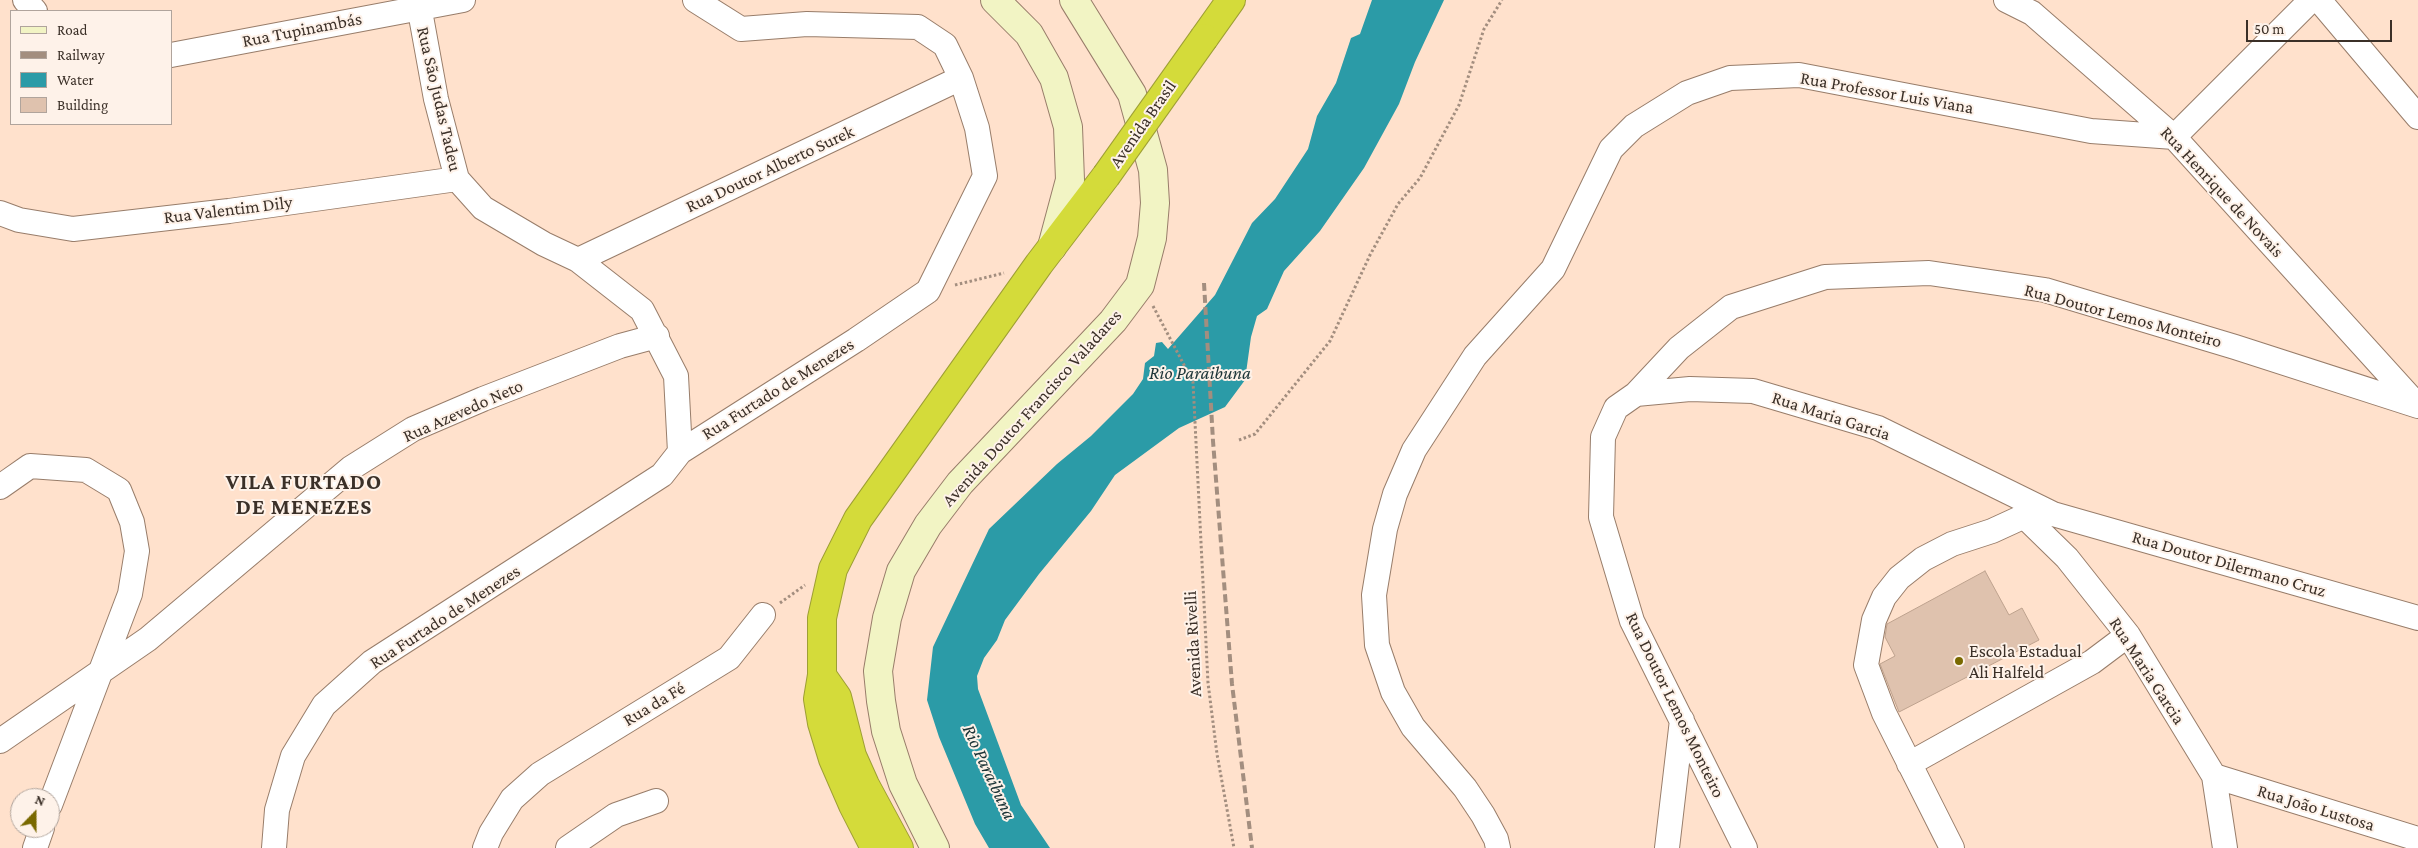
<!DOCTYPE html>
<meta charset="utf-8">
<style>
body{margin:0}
#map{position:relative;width:2418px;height:848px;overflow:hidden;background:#ffe1cc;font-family:"Crimson Pro",serif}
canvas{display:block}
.legend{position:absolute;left:10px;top:10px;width:162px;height:115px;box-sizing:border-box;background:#fef2e9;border:1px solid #b0a49c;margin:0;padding:6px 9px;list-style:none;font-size:15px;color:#3b3028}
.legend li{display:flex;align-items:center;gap:10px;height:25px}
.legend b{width:25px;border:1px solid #b0a49c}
.north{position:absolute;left:10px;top:788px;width:50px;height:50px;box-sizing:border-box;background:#fef2e9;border:1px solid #b0a49c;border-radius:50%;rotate:22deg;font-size:14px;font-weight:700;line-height:20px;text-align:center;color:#3b3028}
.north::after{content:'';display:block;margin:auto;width:18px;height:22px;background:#796900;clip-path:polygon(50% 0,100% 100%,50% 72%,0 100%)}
.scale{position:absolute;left:2246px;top:20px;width:146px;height:22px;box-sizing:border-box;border:2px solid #3b3028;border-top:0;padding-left:6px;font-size:15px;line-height:18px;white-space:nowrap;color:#3b3028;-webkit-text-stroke:4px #fef2e9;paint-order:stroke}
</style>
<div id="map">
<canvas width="2418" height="848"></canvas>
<ul class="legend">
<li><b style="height:6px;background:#f2f4c4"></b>Road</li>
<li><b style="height:6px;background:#a38e7f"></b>Railway</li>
<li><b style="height:14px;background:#2b9ba7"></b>Water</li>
<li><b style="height:14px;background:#dfc2ae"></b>Building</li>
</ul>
<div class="north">N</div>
<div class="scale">50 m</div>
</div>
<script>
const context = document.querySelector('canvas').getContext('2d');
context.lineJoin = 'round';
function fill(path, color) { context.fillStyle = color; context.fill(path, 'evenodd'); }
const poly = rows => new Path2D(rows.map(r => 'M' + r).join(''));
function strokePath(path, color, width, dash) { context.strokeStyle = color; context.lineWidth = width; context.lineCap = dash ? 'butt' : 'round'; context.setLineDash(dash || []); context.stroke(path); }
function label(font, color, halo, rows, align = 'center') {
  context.font = font + ' "Crimson Pro",serif'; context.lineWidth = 4; context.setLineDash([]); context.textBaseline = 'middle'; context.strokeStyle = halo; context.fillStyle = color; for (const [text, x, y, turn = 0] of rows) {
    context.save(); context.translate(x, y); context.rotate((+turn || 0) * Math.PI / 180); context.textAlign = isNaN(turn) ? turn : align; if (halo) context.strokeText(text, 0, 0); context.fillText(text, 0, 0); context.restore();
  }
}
fill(poly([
 [1372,0,1444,0,1415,62,1399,104,1364,168,1320,231,1284,271,1267,309,1257,316,1251,337,1245,380,1225,407,1179,428,1115,475,1091,511,1039,574,1005,620,997,640,984,658,977,676,978,689,1021,805,1050,848,989,848,975,824,939,737,927,700,933,647,989,529,1057,464,1091,436,1133,394,1143,379,1145,363,1154,356,1156,343,1162,342,1168,349,1215,295,1252,223,1275,199,1308,149,1317,116,1336,83,1351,38,1360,34]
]), '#2b9ba7');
const building = poly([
 [1985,571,2009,615,2022,608,2039,640,1899,712,1880,664,1895,656,1885,637,1887,624,1985,571]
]);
fill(building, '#dfc2ae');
strokePath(building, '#bea28e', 1);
const street = poly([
 [25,0,35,11],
 [418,0,436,99,457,179,483,208,544,244,578,260,642,310,676,376,680,452],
 [2006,0,2032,13,2174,137,2416,404],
 [2319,0,2418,117],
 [171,55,463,0],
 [2174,137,2311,0],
 [0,213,19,220,73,229,229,211,457,179],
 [578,260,961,78],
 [1636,394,1690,389,1753,391,1878,428,2053,514,2418,618],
 [0,487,30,466,86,470,119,490,132,522,137,551,130,594,50,805],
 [2025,517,2067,558,2128,635,2214,776,2225,848],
 [0,741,148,639,351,468,413,429,483,399,620,346,657,336],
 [1909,764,2092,662,2128,635],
 [2214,776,2418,839],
 [35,848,42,828],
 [274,848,277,810,293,756,324,705,372,662,662,475,680,452,856,340,928,291,985,176,977,128,961,78,945,45,918,27,807,24,741,29,695,0],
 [485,848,491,833,512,799,540,774,729,658,763,615],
 [568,848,616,815,656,801],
 [1498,848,1496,839,1483,815,1465,788,1413,727,1393,692,1377,645,1374,595,1385,529,1395,494,1414,450,1475,356,1553,269,1611,149,1634,126,1687,93,1730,78,1799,75,2091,131,2174,137],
 [1667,848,1682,720],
 [1745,848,1632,621,1601,517,1603,437,1616,408,1636,394,1679,348,1731,307,1825,277,1929,273,2045,290,2235,347,2418,406],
 [1952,848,1884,713,1866,665,1874,620,1884,597,1899,578,1923,559,1952,544,1992,531,2040,509]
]);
const secondary = poly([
 [995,0,1029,34,1054,78,1068,127,1070,180,1052,247],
 [935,848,903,784,886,731,881,701,878,671,887,618,901,571,928,525,960,483,1113,321,1140,285,1152,238,1155,203,1153,170,1132,94,1074,0]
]);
const highway = poly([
 [1204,38,1231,0],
 [823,677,837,697,852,756,865,785,899,848],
 [875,848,853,805,833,759,822,723,818,699,822,675,822,618,833,569,858,519,1039,264,1106,176]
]);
strokePath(street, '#987d6a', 26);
strokePath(secondary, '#987d6a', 30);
strokePath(highway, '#9e9f34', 30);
strokePath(poly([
 [955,285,1004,273],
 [1153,306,1193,382,1208,683,1217,754,1234,848],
 [1239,440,1255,434,1330,341,1370,255,1398,204,1420,178,1459,105,1484,29,1502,0],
 [780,603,805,585]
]), '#a38e7f', 3, [2.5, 2.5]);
strokePath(street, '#fff', 24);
strokePath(secondary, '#f2f4c4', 28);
strokePath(highway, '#d4db3a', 28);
strokePath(poly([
 [1204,283,1213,441,1232,684,1252,848]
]), '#a38e7f', 4, [8, 4]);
const highwayBridge = poly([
 [1106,176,1204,38]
]);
strokePath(highwayBridge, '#9e9f34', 30, []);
strokePath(highwayBridge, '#d4db3a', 28);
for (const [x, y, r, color] of [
 [1959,661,5,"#796900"]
]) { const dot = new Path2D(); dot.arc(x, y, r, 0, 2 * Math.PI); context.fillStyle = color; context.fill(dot); strokePath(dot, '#fef2e9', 2); }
label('18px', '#3b3028', '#fef2e9', [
 ["Rua Tupinambás",302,30,-11],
 ["Rua Professor Luis Viana",1887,93,10],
 ["Rua São Judas Tadeu",439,99,77],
 ["Avenida Brasil",1143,124,-55],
 ["Rua Doutor Alberto Surek",770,169,-25],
 ["Rua Henrique de Novais",2222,192,47],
 ["Rua Valentim Dily",228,210,-7],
 ["Rua Doutor Lemos Monteiro",2123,316,15],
 ["Rua Furtado de Menezes",778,389,-32],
 ["Avenida Doutor Francisco Valadares",1032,408,-48],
 ["Rua Azevedo Neto",463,411,-24],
 ["Rua Maria Garcia",1831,416,18],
 ["Rua Doutor Dilermano Cruz",2229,564,16],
 ["Rua Furtado de Menezes",445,617,-33],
 ["Avenida Rivelli",1193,644,-93],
 ["Rua Maria Garcia",2147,671,57],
 ["Rua da Fé",654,704,-31],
 ["Rua Doutor Lemos Monteiro",1675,705,64],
 ["Rua João Lustosa",2316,808,17]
]);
label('18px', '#3b3028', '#fef2e9', [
 ["Escola Estadual",1969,651],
 ["Ali Halfeld",1969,672]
], 'left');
label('italic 19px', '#1c3437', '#fef2e9', [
 ["Rio Paraibuna",1200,373],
 ["Rio Paraibuna",989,772,65]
]);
context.letterSpacing = '1px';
label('bold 22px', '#3b3028', '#fef2e9', [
 ["VILA FURTADO",304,482],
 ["DE MENEZES",304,507]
]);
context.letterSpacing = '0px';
</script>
